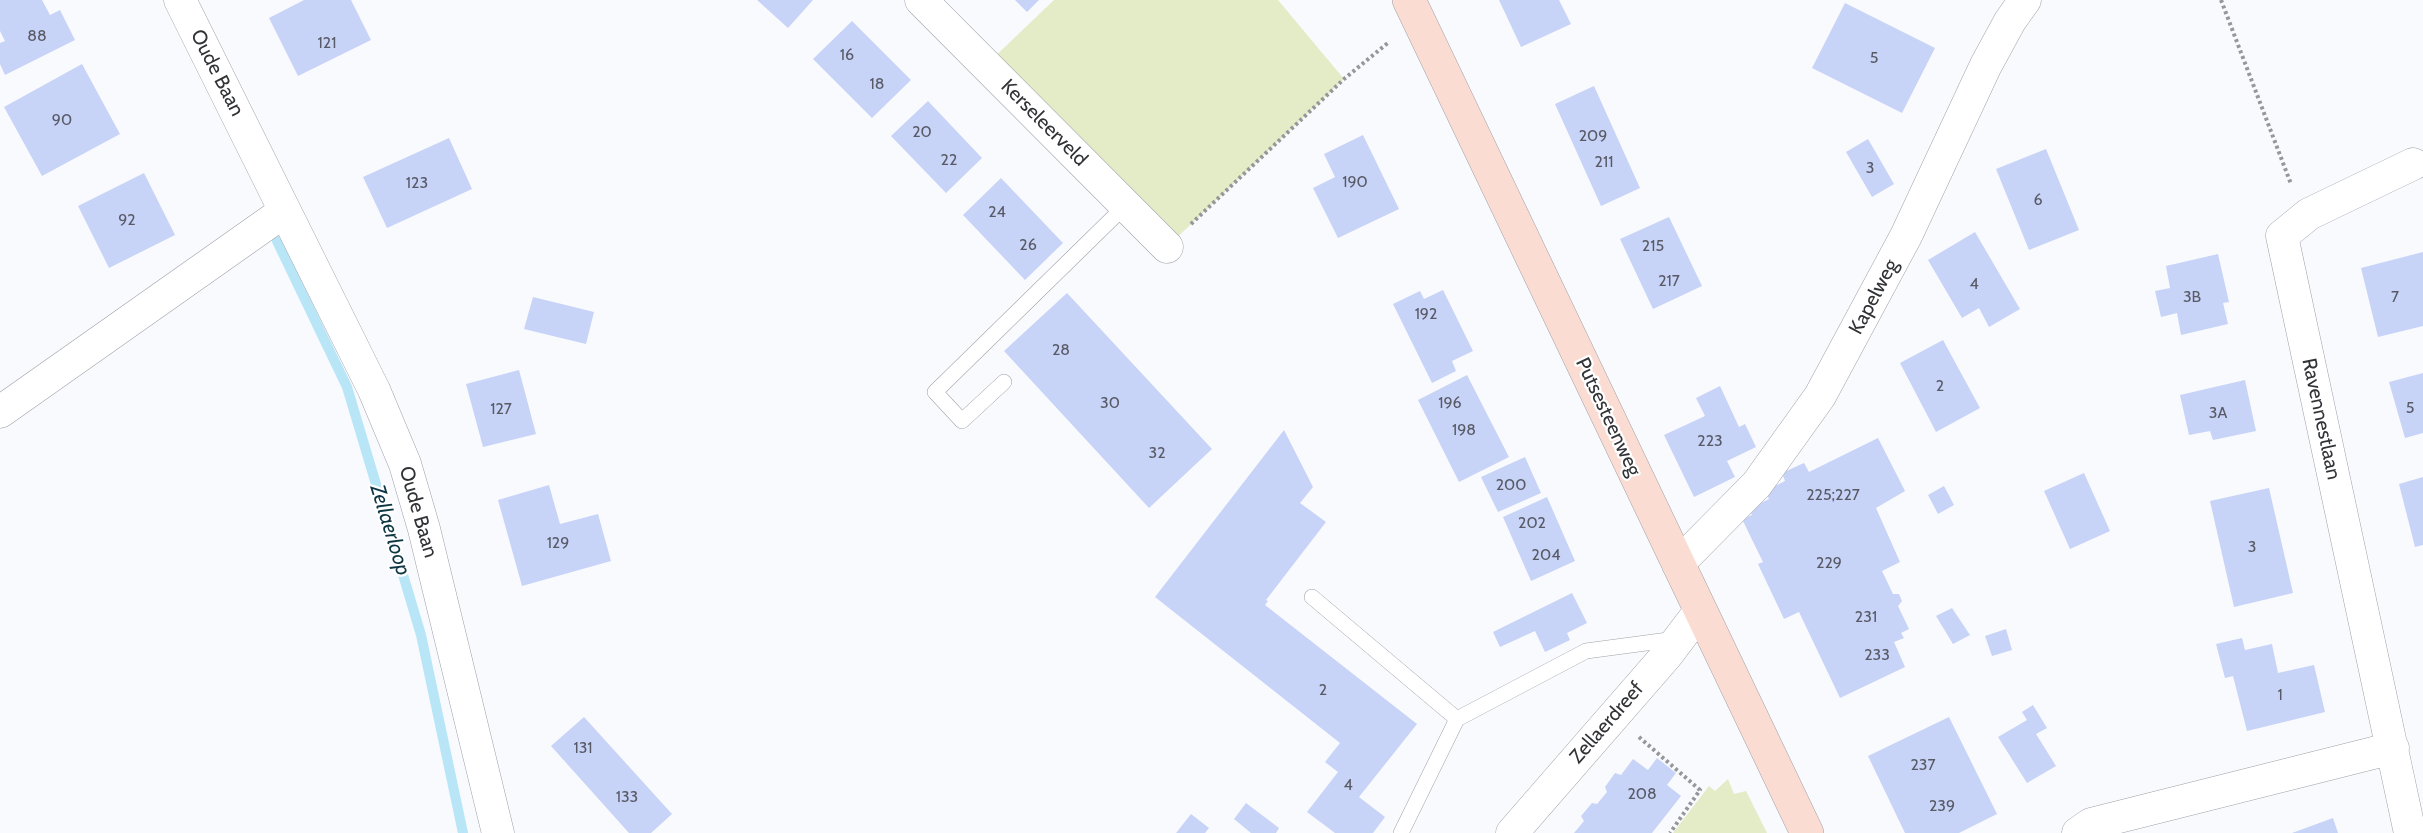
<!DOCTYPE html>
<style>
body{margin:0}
canvas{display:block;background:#f8fafe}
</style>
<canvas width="2423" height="833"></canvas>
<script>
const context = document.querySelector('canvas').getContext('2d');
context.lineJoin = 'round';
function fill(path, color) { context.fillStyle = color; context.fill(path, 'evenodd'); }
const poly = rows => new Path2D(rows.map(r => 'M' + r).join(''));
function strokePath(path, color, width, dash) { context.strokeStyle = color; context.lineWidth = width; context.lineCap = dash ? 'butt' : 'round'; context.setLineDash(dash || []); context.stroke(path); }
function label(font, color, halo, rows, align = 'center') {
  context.font = font + ' Cabin,sans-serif'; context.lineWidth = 4.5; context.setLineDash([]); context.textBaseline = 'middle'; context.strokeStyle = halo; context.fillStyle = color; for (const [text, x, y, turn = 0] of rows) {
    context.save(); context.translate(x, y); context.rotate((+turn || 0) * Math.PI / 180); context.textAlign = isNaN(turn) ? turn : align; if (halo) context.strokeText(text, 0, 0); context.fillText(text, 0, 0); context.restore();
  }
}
fill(poly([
 [1054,0,1278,0,1344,79,1167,247,986,65],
 [1728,779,1734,794,1746,791,1767,833,1673,833,1709,786,1715,791]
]), '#e4ebc7');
strokePath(poly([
 [277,241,347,387,421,635,463,833]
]), '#b9e6f7', 10);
fill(poly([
 [0,0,42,0,50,15,60,10,75,40,5,75,0,64,0,43,5,41,0,31],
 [304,0,351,0,371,40,298,76,269,18],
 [757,0,813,0,788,28],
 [1015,0,1039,0,1027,12],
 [1499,0,1559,0,1571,24,1521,47],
 [1845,3,1935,48,1902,113,1812,68],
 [852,21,911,80,872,118,813,59],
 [82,64,120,134,42,176,4,107],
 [1594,86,1640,188,1601,206,1555,104],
 [928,101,982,158,946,193,891,136],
 [1363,135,1399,209,1338,238,1313,188,1335,177,1324,154],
 [449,138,472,189,387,228,363,177],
 [1868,139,1894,184,1872,197,1846,152],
 [2046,149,2079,230,2029,250,1996,169],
 [144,173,175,235,109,268,78,206],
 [1001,178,1063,243,1025,280,963,215],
 [1669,217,1702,286,1653,309,1620,239],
 [1975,232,2020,309,1989,327,1979,308,1962,318,1928,260],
 [2423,252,2423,326,2378,337,2361,268],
 [2218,254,2229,302,2223,303,2228,324,2181,335,2177,313,2161,317,2155,291,2170,288,2166,266],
 [1443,290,1473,351,1452,361,1456,371,1432,383,1393,304,1420,291,1424,299],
 [1067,293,1212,449,1149,508,1004,351],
 [533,297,594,312,586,344,524,329],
 [1943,340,1980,408,1936,432,1900,363],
 [519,370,536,434,483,447,466,384],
 [2423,373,2423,433,2405,438,2389,382],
 [1467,375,1509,457,1459,482,1418,400],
 [2245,380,2256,431,2213,440,2210,431,2189,435,2180,395],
 [1720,386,1739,427,1745,424,1756,447,1727,461,1735,477,1694,497,1664,435,1705,416,1696,398],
 [1284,430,1313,487,1300,503,1326,522,1266,600,1268,601,1265,605,1417,724,1359,797,1385,817,1373,833,1335,833,1307,812,1338,772,1325,762,1340,743,1155,597],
 [1878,438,1905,491,1876,508,1900,562,1882,571,1893,594,1899,594,1902,601,1898,606,1909,629,1901,633,1904,638,1894,642,1905,667,1840,698,1799,612,1784,619,1758,564,1763,562,1742,519,1752,515,1749,509,1769,499,1765,491,1785,481,1782,473,1804,463,1809,472],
 [1525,457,1541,493,1498,512,1481,477],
 [2084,473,2110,531,2070,549,2044,491],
 [2423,477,2423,545,2415,547,2399,484],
 [549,485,560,524,598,514,611,561,522,586,498,500],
 [1944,486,1954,505,1938,514,1928,495],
 [2269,488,2293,593,2234,607,2210,501],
 [1547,497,1575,561,1531,581,1503,517],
 [1572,593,1587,623,1567,633,1570,640,1545,652,1535,631,1500,647,1493,632],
 [1952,608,1970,635,1953,644,1936,616],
 [2006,629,2012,650,1992,656,1985,636],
 [2242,638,2245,650,2272,644,2278,673,2314,665,2325,712,2247,731,2233,676,2225,678,2216,644],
 [2033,705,2047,728,2036,734,2056,766,2027,783,1998,737,2027,720,2022,712],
 [584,717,672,814,651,833,629,833,551,746],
 [1949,717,1997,814,1959,833,1905,833,1868,756],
 [1657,758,1676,773,1667,785,1681,796,1652,833,1574,833,1584,821,1581,816,1592,803,1597,804,1607,792,1605,787,1615,773,1621,775,1633,759,1648,770],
 [1246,803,1279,828,1276,833,1251,833,1234,819],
 [1191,814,1209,828,1205,833,1176,833],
 [2333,818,2338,833,2292,833]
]), '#c8d3f8');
const lane = poly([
 [1004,382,962,421,935,392,1126,205],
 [1312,597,1457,719,1586,651,1676,639],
 [1401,833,1457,719]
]);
const street = poly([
 [180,0,374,390,405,464,424,529,498,833],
 [921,0,1167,247],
 [0,412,285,211],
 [1678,564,1757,484,1820,396,1906,236,1986,65,2010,21,2025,0],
 [1512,833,1666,656,1700,611],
 [2078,833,2091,824,2393,748],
 [2410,833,2282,236,2309,214,2413,164]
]);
const secondary = poly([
 [1409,0,1807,833]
]);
strokePath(lane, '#a0a2a9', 16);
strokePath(street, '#a0a2a9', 33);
strokePath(secondary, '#a0a2a9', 34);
strokePath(poly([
 [2221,0,2291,184],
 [1191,224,1344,79,1389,42],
 [1639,737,1700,790,1670,833]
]), '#95979a', 4, [3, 3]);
strokePath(lane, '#fff', 15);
strokePath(street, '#fff', 32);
strokePath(secondary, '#fbdcd3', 33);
label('16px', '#585b66', null, [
 ["88",37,36],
 ["121",327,43],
 ["16",847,55],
 ["5",1874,58],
 ["18",877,84],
 ["90",62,120],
 ["20",922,132],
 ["209",1593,136],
 ["22",949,160],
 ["211",1604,162],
 ["3",1870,168],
 ["190",1355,182],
 ["123",417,183],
 ["6",2038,200],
 ["24",997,212],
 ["92",127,220],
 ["26",1028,245],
 ["215",1653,246],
 ["217",1669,281],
 ["4",1974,284],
 ["3B",2192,297],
 ["7",2395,297],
 ["192",1426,314],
 ["28",1061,350],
 ["2",1940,386],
 ["30",1110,403],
 ["196",1450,403],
 ["5",2410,408],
 ["127",501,409],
 ["3A",2218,413],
 ["198",1464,430],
 ["223",1710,441],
 ["32",1157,453],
 ["200",1511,485],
 ["225;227",1833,495],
 ["202",1532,523],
 ["129",558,543],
 ["3",2252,547],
 ["204",1546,555],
 ["229",1829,563],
 ["231",1866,617],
 ["233",1877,655],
 ["2",1323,690],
 ["1",2280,695],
 ["131",583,748],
 ["237",1923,765],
 ["4",1348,785],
 ["208",1642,794],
 ["133",627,797],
 ["239",1942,806]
]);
label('20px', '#323336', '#fff', [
 ["Oude Baan",217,73,63],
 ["Kerseleerveld",1044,123,45],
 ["Kapelweg",1874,297,-62],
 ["Putsesteenweg",1608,417,65],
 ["Ravennestlaan",2321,419,78],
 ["Oude Baan",418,512,74],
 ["Zellaerdreef",1607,723,-49]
]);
label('italic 21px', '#0d3643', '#fff', [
 ["Zellaerloop",390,530,73]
]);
</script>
